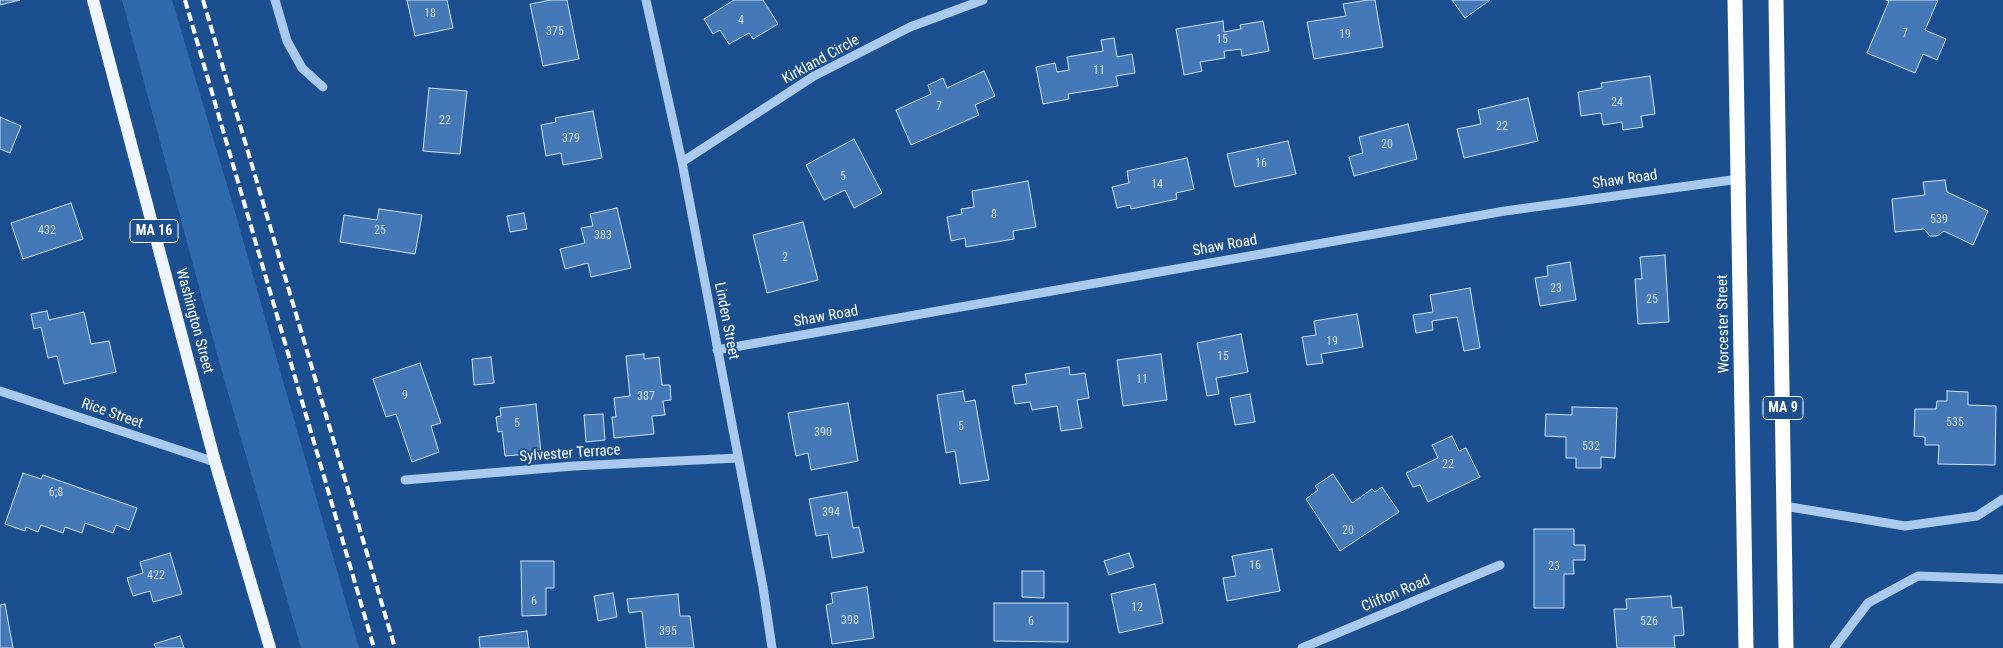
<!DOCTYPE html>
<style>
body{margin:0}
canvas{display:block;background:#1b4f8f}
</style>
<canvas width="2003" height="648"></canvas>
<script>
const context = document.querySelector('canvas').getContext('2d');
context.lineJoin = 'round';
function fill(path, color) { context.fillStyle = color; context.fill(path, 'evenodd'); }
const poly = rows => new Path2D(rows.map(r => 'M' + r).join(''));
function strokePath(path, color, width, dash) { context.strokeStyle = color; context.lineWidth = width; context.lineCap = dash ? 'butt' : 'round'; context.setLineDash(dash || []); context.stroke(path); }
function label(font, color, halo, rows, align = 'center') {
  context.font = font + ' "Roboto Condensed",sans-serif'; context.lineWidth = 4; context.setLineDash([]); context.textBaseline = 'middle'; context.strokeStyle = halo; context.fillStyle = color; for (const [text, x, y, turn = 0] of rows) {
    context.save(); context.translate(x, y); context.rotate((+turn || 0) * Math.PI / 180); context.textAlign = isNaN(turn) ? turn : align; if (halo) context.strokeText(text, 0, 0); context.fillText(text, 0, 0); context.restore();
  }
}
fill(poly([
 [122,0,172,0,233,205,359,648,301,648,217,354]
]), '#2e69ad');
const building = poly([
 [0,0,20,0,0,5,0,0],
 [407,0,447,0,453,28,415,36,407,0],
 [551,0,567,0,579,59,543,66,530,4,551,0],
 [734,0,763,0,778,24,753,39,749,33,729,44,720,30,713,34,704,19,734,0],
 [1368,0,1375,0,1383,47,1314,59,1307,22,1346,16,1343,4,1368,0],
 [1452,0,1490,0,1465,18,1452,0],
 [1886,0,1938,0,1925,30,1946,39,1937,60,1923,54,1915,73,1867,53,1889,1,1886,0],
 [1223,21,1224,32,1241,29,1240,25,1263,21,1269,51,1242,56,1241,49,1224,51,1225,58,1200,62,1202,71,1184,75,1176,29,1223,21],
 [1114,38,1117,57,1132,54,1135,73,1116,76,1118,86,1068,94,1069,99,1043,104,1036,67,1055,63,1057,72,1069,70,1067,57,1103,51,1101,40,1114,38],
 [984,71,995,96,975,105,979,115,911,145,896,110,931,94,928,85,943,78,947,88,984,71],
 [1650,76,1655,114,1641,116,1643,127,1623,130,1622,122,1603,125,1601,113,1581,116,1578,92,1602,88,1601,83,1650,76],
 [429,88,467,91,460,154,423,151,429,88],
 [1528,98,1538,141,1464,158,1457,129,1481,124,1478,110,1528,98],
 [593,111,602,158,563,165,561,153,546,156,541,125,556,122,555,118,593,111],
 [0,117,21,126,10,153,0,149,0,117],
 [1408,124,1417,159,1354,176,1349,157,1363,153,1359,137,1408,124],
 [854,139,882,193,854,208,845,190,824,200,806,165,854,139],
 [1288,141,1296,174,1235,187,1227,154,1288,141],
 [1187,158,1194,189,1176,193,1177,199,1131,209,1130,205,1117,208,1112,187,1129,183,1127,171,1187,158],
 [1945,180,1947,192,1988,211,1973,245,1944,231,1937,236,1930,236,1924,229,1895,232,1892,199,1925,195,1923,182,1945,180],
 [1028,181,1036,227,1013,231,1014,239,966,247,965,238,951,241,947,217,962,214,961,209,974,207,972,191,1028,181],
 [71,203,83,239,23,259,11,223,71,203],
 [617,208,631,268,591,277,588,263,565,269,560,249,585,243,581,228,593,226,590,214,617,208],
 [379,209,422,215,415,254,340,242,344,215,377,220,379,209],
 [524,213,527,229,510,232,507,216,524,213],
 [803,222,818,280,767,293,753,235,803,222],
 [1665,255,1669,322,1638,324,1635,279,1642,279,1640,257,1665,255],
 [1570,262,1576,300,1540,306,1535,278,1548,276,1547,266,1570,262],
 [1470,288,1480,348,1464,351,1457,317,1432,321,1433,330,1416,333,1413,315,1433,312,1430,295,1470,288],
 [47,311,49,320,84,312,91,344,109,341,116,372,64,384,57,356,48,358,41,327,34,329,31,314,47,311],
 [1357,314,1363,347,1321,354,1323,363,1307,365,1302,337,1316,335,1314,321,1357,314],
 [1241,334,1248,372,1216,378,1219,394,1207,396,1197,343,1241,334],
 [644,354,644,359,659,357,662,385,670,385,671,400,663,401,665,415,652,416,654,434,614,438,612,417,616,417,614,398,630,396,626,356,644,354],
 [1161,354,1167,400,1123,406,1117,360,1161,354],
 [491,357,494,383,474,385,472,359,491,357],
 [420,363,441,423,431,426,439,452,412,462,396,414,386,417,373,379,420,363],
 [1069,367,1070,375,1085,373,1089,398,1077,400,1082,428,1061,431,1057,406,1032,410,1030,402,1015,404,1012,386,1027,384,1025,374,1069,367],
 [963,391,965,402,975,400,989,480,960,484,955,451,946,453,937,395,963,391],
 [1947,391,1968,392,1968,405,1996,406,1995,465,1938,464,1939,445,1925,445,1925,437,1914,436,1915,409,1936,409,1937,401,1947,401,1947,391],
 [1250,394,1255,422,1235,425,1230,398,1250,394],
 [848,403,858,461,811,470,808,453,796,456,788,413,848,403],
 [536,404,541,453,505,456,502,431,498,432,496,417,501,416,500,408,536,404],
 [1572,407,1617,408,1615,458,1601,457,1601,468,1576,468,1576,458,1566,458,1566,437,1545,436,1546,414,1572,415,1572,407],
 [603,414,605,440,586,442,584,415,603,414],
 [1452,436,1459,451,1466,448,1480,477,1428,502,1420,485,1413,487,1406,473,1438,458,1432,445,1452,436],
 [23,473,41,479,43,475,137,508,129,530,116,525,113,533,85,523,82,533,65,527,63,533,41,525,38,532,26,527,25,531,5,524,23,473],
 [1333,474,1352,503,1372,489,1375,492,1382,487,1399,512,1340,551,1306,499,1318,490,1315,486,1333,474],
 [847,492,853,528,859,527,864,552,832,558,828,534,816,536,809,499,847,492],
 [1534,529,1574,529,1574,545,1585,545,1585,560,1573,560,1574,574,1564,574,1564,608,1534,608,1534,529],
 [1272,549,1280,591,1227,601,1223,578,1236,576,1232,556,1272,549],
 [170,553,182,594,153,602,150,591,133,596,127,578,143,573,140,562,170,553],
 [1129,553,1134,567,1109,575,1104,561,1129,553],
 [521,561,554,561,554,588,546,588,546,615,522,616,521,561],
 [1022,571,1044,571,1044,598,1022,597,1022,571],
 [1155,584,1163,623,1119,633,1111,594,1155,584],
 [867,587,874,638,832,644,826,605,833,603,831,593,867,587],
 [613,593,617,617,598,621,594,596,613,593],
 [678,594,680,616,690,616,694,648,646,648,642,611,629,613,627,599,678,594],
 [1671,596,1672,608,1682,607,1684,635,1674,636,1675,648,1617,648,1614,609,1627,609,1626,599,1671,596],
 [994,603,1068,603,1068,642,994,641,994,603],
 [5,604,13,648,0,648,0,605,5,604],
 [527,631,529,648,480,648,479,637,527,631],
 [180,636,184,648,156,648,154,644,180,636]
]);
fill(building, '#4478b7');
strokePath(building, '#cfe3fa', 1);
strokePath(poly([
 [275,0,287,41,302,68,323,87],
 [646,0,682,162,763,587,772,648],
 [682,162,814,76,910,27,983,0],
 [717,350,1505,211,1739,179],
 [0,391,215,462],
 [405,480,574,466,738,458],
 [1784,506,1905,526,1977,516,2003,499],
 [1302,648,1500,565],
 [1834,648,1868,603,1918,576,2003,579]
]), '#a9c9ee', 9);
strokePath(poly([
 [93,0,215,462,270,648]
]), '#f0f6ff', 12);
strokePath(poly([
 [1735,0,1746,648],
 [1776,0,1786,648]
]), '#fff', 15);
strokePath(poly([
 [185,0,374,648],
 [203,0,395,648]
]), '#fff', 4, [9, 4]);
label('12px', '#d0dded', null, [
 ["18",430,14],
 ["4",741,21],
 ["375",555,32],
 ["7",1905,34],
 ["19",1345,35],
 ["15",1222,40],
 ["11",1099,71],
 ["24",1617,103],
 ["7",939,107],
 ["22",445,121],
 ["22",1502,127],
 ["379",571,139],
 ["20",1387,145],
 ["16",1261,164],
 ["5",843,177],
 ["14",1157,185],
 ["8",994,215],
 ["539",1939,220],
 ["432",47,231],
 ["25",380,231],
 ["383",603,236],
 ["2",785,258],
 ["23",1556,289],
 ["25",1652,300],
 ["19",1332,342],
 ["15",1223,357],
 ["11",1142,380],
 ["9",405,396],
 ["387",646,397],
 ["535",1955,423],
 ["5",517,424],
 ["5",961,427],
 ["390",823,433],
 ["532",1591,447],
 ["22",1448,465],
 ["6;8",56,493],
 ["394",831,513],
 ["20",1348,531],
 ["16",1255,566],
 ["23",1554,567],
 ["422",156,576],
 ["6",534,602],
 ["12",1137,608],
 ["398",850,621],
 ["6",1031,622],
 ["526",1649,622],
 ["395",668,632]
]);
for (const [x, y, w] of [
 [154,231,48],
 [1783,408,40]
]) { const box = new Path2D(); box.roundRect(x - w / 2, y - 11.5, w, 23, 4); context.fillStyle = '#1b4f8f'; context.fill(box); strokePath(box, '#fff', 1); }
label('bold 14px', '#fff', null, [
 ["MA 16",154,231],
 ["MA 9",1783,408]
]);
label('15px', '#fff', '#1b4f8f', [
 ["Kirkland Circle",821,60,-29],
 ["Shaw Road",1625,180,-8],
 ["Shaw Road",1225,246,-10],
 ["Shaw Road",826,317,-10],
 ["Washington Street",194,321,75],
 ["Linden Street",726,321,79],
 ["Worcester Street",1724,324,-91],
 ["Rice Street",112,414,19],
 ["Sylvester Terrace",570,454,-4],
 ["Clifton Road",1396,594,-23]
]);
</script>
